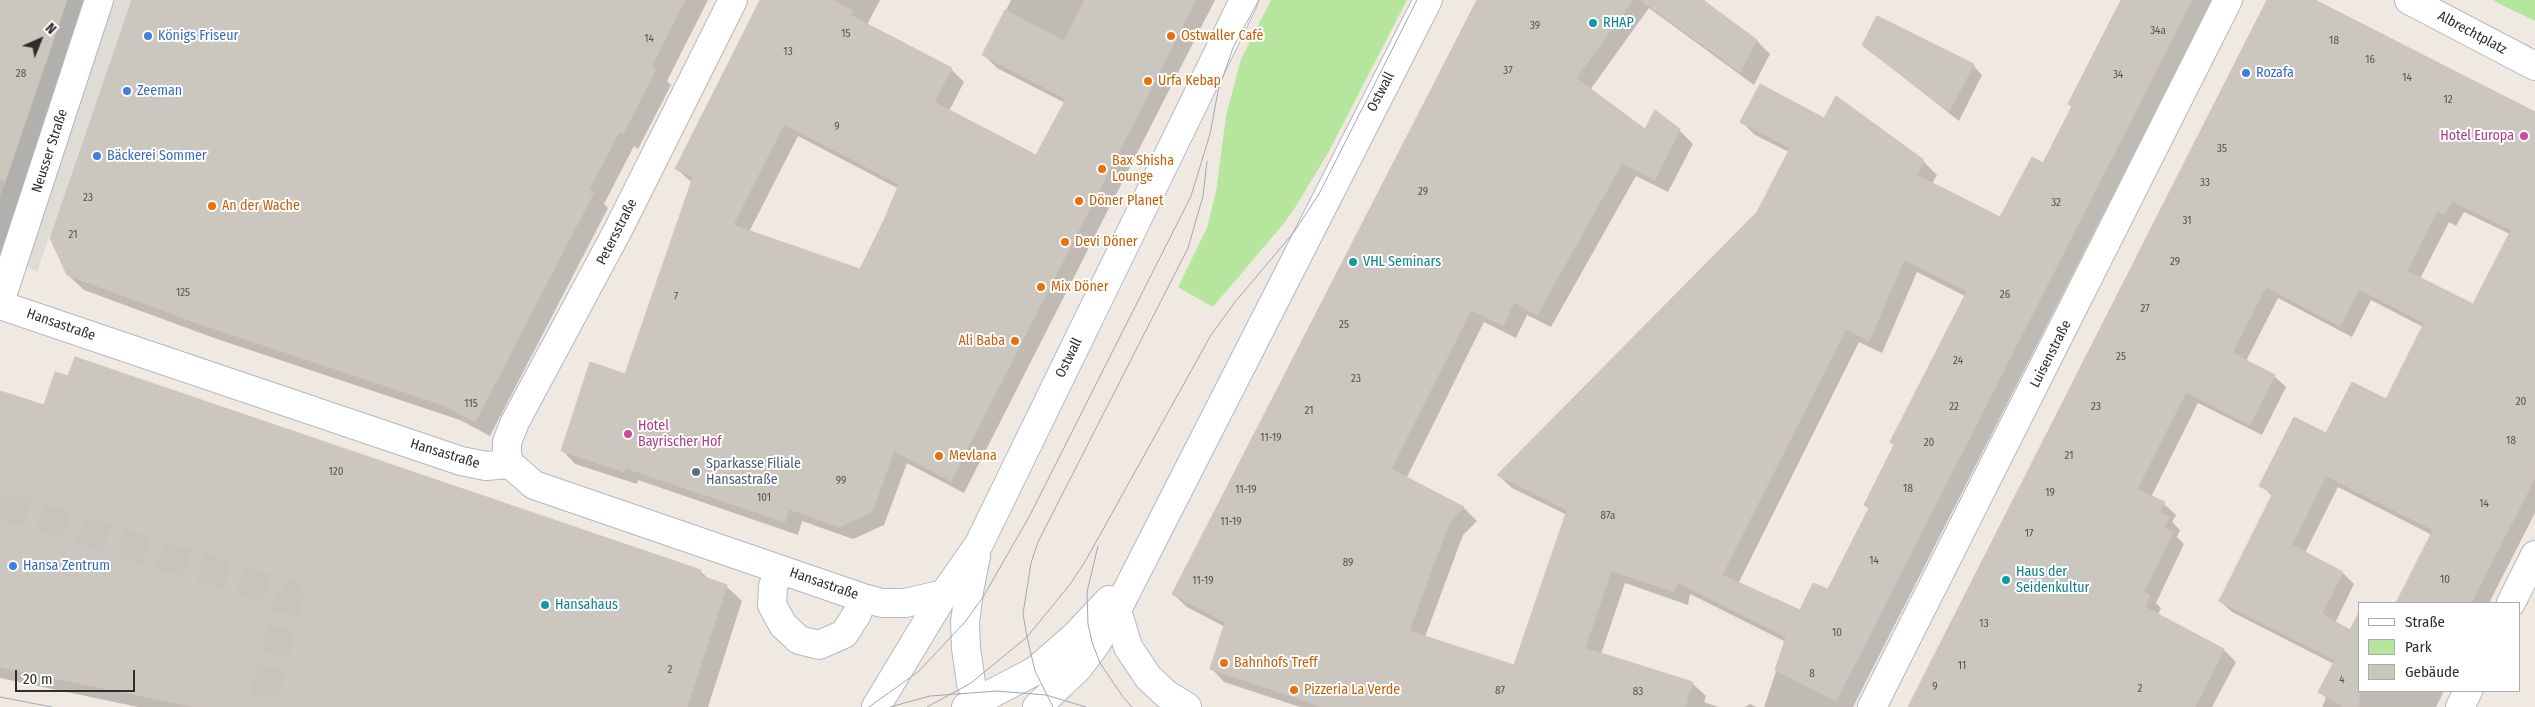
<!DOCTYPE html>
<meta charset="utf-8">
<style>
body{margin:0}
#map{position:relative;width:2535px;height:707px;overflow:hidden;background:#efe9e1;font-family:"Fira Sans Condensed",sans-serif}
canvas{display:block}
.legend{position:absolute;left:2358px;top:602px;width:162px;height:90px;box-sizing:border-box;background:#fff;border:1px solid #ababab;margin:0;padding:6px 9px;list-style:none;font-size:15px;color:#2e2e2e}
.legend li{display:flex;align-items:center;gap:10px;height:25px}
.legend b{width:25px;border:1px solid #ababab}
.north{position:absolute;left:15px;top:15px;width:50px;height:50px;-webkit-text-stroke:4px #fff;paint-order:stroke;rotate:44deg;font-size:14px;font-weight:700;line-height:20px;text-align:center;color:#2e2e2e}
.north::after{content:'';display:block;margin:auto;width:18px;height:22px;background:#2e2e2e;clip-path:polygon(50% 0,100% 100%,50% 72%,0 100%)}
.scale{position:absolute;left:15px;top:670px;width:120px;height:22px;box-sizing:border-box;border:2px solid #2e2e2e;border-top:0;padding-left:6px;font-size:15px;line-height:18px;white-space:nowrap;color:#2e2e2e;-webkit-text-stroke:4px #fff;paint-order:stroke}
</style>
<div id="map">
<canvas width="2535" height="707"></canvas>
<ul class="legend">
<li><b style="height:6px;background:#fff"></b>Straße</li>
<li><b style="height:14px;background:#b6e59e"></b>Park</li>
<li><b style="height:14px;background:#cbc7bf"></b>Gebäude</li>
</ul>
<div class="north">N</div>
<div class="scale">20 m</div>
</div>
<script>
const context = document.querySelector('canvas').getContext('2d');
context.lineJoin = 'round';
function fill(path, color) { context.fillStyle = color; context.fill(path, 'evenodd'); }
const poly = rows => new Path2D(rows.map(r => 'M' + r).join(''));
function strokePath(path, color, width, dash) { context.strokeStyle = color; context.lineWidth = width; context.lineCap = dash ? 'butt' : 'round'; context.setLineDash(dash || []); context.stroke(path); }
function label(font, color, halo, rows, align = 'center') {
  context.font = font + ' "Fira Sans Condensed",sans-serif'; context.lineWidth = 4; context.setLineDash([]); context.textBaseline = 'middle'; context.strokeStyle = halo; context.fillStyle = color; for (const [text, x, y, turn = 0] of rows) {
    context.save(); context.translate(x, y); context.rotate((+turn || 0) * Math.PI / 180); context.textAlign = isNaN(turn) ? turn : align; if (halo) context.strokeText(text, 0, 0); context.fillText(text, 0, 0); context.restore();
  }
}
fill(poly([
 [1271,0,1407,0,1328,153,1296,206,1285,222,1213,307,1178,287,1207,228,1216,192,1226,116,1241,59],
 [2493,0,2535,0,2535,21,2502,5]
]), '#b6e59e');
fill(poly([
 [67,0,132,0,37,272,0,252,0,198]
]), '#dfdcd8');
fill(poly([
 [0,0,83,0,87,4,0,259],
 [133,0,708,0,667,81,671,85,638,149,634,146,604,204,608,208,490,436,460,420,214,338,84,290,68,275],
 [762,0,880,0,867,25,951,69,964,82,949,111,1037,157,1065,103,997,68,984,55,1011,0,1215,0,964,493,907,463,884,525,853,539,802,521,798,535,638,480,637,484,575,464,562,450,626,376,692,183,676,168],
 [798,136,899,189,886,219,860,270,749,232],
 [1480,0,1705,0,1704,2,1756,40,1770,54,1754,85,1649,8,1590,90,1645,131,1679,130,1693,144,1668,192,1636,176,1551,327,1527,315,1516,338,1484,322,1406,479,1464,508,1477,521,1463,535,1425,637,1515,666,1567,515,1512,488,1498,475,1758,213,1789,152,1755,135,1742,122,1825,120,1836,98,1923,161,1937,175,1932,184,2001,218,2044,164,2073,107,2070,104,2122,0,2212,0,1853,707,1764,707,1786,642,1690,594,1688,605,1625,583,1601,654,1692,683,1706,696,1704,702,1718,707,1300,707,1224,682,1211,668,1225,627,1187,607,1173,594],
 [1917,272,1965,296,1870,509,1828,591,1801,612,1738,584,1859,342,1882,353],
 [2269,0,2312,0,2535,114,2535,513,2489,603,2397,603,2432,535,2338,487,2305,553,2343,573,2354,584,2335,623,2359,691,2444,691,2436,707,2322,707,2326,698,2321,688,2334,664,2232,612,2220,601,2273,497,2261,485,2327,435,2386,401,2423,327,2371,300,2352,337,2278,298,2246,361,2274,376,2286,387,2262,435,2198,403,2151,497,2164,504,2176,515,2172,522,2180,530,2177,537,2184,544,2156,603,2161,608,2158,615,2224,650,2236,662,2212,707,1909,707],
 [2464,212,2510,234,2474,306,2420,279,2449,222,2456,226],
 [1863,45,1973,65,1982,75,1959,121],
 [0,392,45,407,700,571,710,580,726,586,742,601,708,707,138,707,0,678],
 [1750,704,1756,707,1745,707]
]), '#0003');
const building = poly([
 [0,0,67,0,5,181,0,180,0,0],
 [132,0,685,0,651,67,656,69,623,134,619,132,589,190,594,192,475,422,443,405,197,323,67,275,50,238,132,0],
 [760,0,833,0,853,11,850,15,952,68,934,102,1036,155,1066,99,982,55,1005,10,1064,41,1085,0,1196,0,951,481,894,451,872,512,839,527,789,509,785,522,625,468,624,472,561,451,590,362,625,374,693,177,675,169,760,0],
 [784,124,899,184,885,218,860,269,733,225,784,124],
 [1477,0,1633,0,1576,78,1645,129,1655,110,1680,129,1655,180,1622,163,1537,315,1514,302,1503,326,1471,310,1391,469,1464,507,1450,521,1409,631,1514,665,1567,510,1497,475,1757,212,1790,148,1740,122,1760,84,1824,118,1836,96,1924,160,1917,175,2000,217,2032,157,2043,163,2072,106,2068,104,2121,0,2192,0,1836,701,1775,670,1786,637,1677,582,1674,592,1611,571,1585,648,1693,682,1685,707,1323,707,1210,669,1225,622,1172,594,1477,0],
 [1904,260,1967,291,1890,442,1894,445,1864,505,1869,508,1828,589,1813,583,1800,610,1722,575,1846,329,1869,341,1904,260],
 [1641,0,1703,0,1757,40,1740,72,1641,0],
 [2267,0,2315,0,2535,112,2535,478,2471,603,2396,603,2433,530,2326,476,2292,545,2343,572,2322,614,2350,630,2359,612,2359,707,2344,707,2318,692,2335,660,2219,601,2273,493,2259,486,2294,417,2326,433,2352,382,2386,399,2424,323,2359,289,2340,326,2266,287,2232,353,2275,375,2250,425,2186,392,2137,489,2165,502,2160,512,2169,517,2164,527,2173,532,2144,592,2150,595,2145,607,2224,649,2195,707,1908,707,2267,0],
 [2452,201,2511,230,2473,304,2407,271,2437,211,2444,215,2452,201],
 [1877,16,1974,64,1949,112,1862,45,1877,16],
 [75,357,701,570,699,575,727,585,687,707,195,707,0,667,0,391,44,405,55,372,68,376,75,357]
]);
fill(building, '#cbc7bf');
strokePath(building, '#cbc5ba', 1);
strokePath(poly([
 [0,505,289,595,262,707]
]), '#c8c4bd', 28, [28, 14]);
const minor = poly([
 [2409,0,2535,66],
 [0,302,99,0],
 [0,305,461,461,486,466,510,464,534,485,863,598,882,603,905,603,944,594],
 [510,464,507,455,507,442,515,422,618,230,733,0],
 [976,556,969,591,965,622,966,648,971,683,980,707],
 [780,570,773,586,772,605,783,625,799,640,819,645,844,634,857,614,863,598],
 [2511,603,2535,555],
 [1117,610,1128,647,1148,677,1166,694,1187,707],
 [876,707,944,594,979,544,1244,0],
 [966,707,1035,671,1075,636,1109,600],
 [1037,707,1078,668,1096,644,1117,610,1428,0],
 [1872,707,2228,0],
 [2460,707,2468,691]
]);
strokePath(minor, '#b4b7c1', 30);
strokePath(minor, '#fff', 28);
strokePath(poly([
 [1098,546,1087,592,1088,624,1092,642,1100,663,1123,697,1132,707],
 [0,697,52,707],
 [869,707,918,672,965,622,983,597,1029,517,1191,196,1210,134,1218,91,1233,48,1259,0],
 [890,707,930,696,997,691,1046,695,1086,707],
 [927,707,971,683,1027,637,1071,583,1086,560,1211,335,1235,302,1294,232,1319,194,1417,0],
 [1053,707,1035,671,1027,637,1023,614,1031,563,1038,542,1188,248,1203,196,1207,161]
]), '#a3a6b8', 1);
for (const [x, y, r, color] of [
 [1593,23,5,"#0f9aa8"],
 [148,36,5,"#3f7fe0"],
 [1171,36,5,"#e8710a"],
 [2246,73,5,"#3f7fe0"],
 [1148,81,5,"#e8710a"],
 [127,91,5,"#3f7fe0"],
 [2524,136,5,"#d1479c"],
 [97,156,5,"#3f7fe0"],
 [1102,169,5,"#e8710a"],
 [1079,201,5,"#e8710a"],
 [212,206,5,"#e8710a"],
 [1065,242,5,"#e8710a"],
 [1353,262,5,"#0f9aa8"],
 [1041,287,5,"#e8710a"],
 [1015,341,5,"#e8710a"],
 [628,434,5,"#d1479c"],
 [939,456,5,"#e8710a"],
 [696,472,5,"#5c6f8a"],
 [13,566,5,"#3f7fe0"],
 [2006,580,5,"#0f9aa8"],
 [545,605,5,"#0f9aa8"],
 [1224,663,5,"#e8710a"],
 [1294,690,5,"#e8710a"]
]) { const dot = new Path2D(); dot.arc(x, y, r, 0, 2 * Math.PI); context.fillStyle = color; context.fill(dot); strokePath(dot, '#fff', 2); }
label('11px', '#555452', null, [
 ["39",1535,26],
 ["34a",2158,31],
 ["15",846,34],
 ["14",649,39],
 ["18",2334,41],
 ["13",788,52],
 ["16",2370,60],
 ["37",1508,71],
 ["28",21,74],
 ["34",2118,75],
 ["14",2407,78],
 ["12",2448,100],
 ["9",837,127],
 ["35",2222,149],
 ["33",2205,183],
 ["29",1423,192],
 ["23",88,198],
 ["32",2056,203],
 ["31",2187,221],
 ["21",73,235],
 ["29",2175,262],
 ["125",183,293],
 ["26",2005,295],
 ["7",676,297],
 ["27",2145,309],
 ["25",1344,325],
 ["25",2121,357],
 ["24",1958,361],
 ["23",1356,379],
 ["20",2521,402],
 ["115",471,404],
 ["22",1954,407],
 ["23",2096,407],
 ["21",1309,411],
 ["11-19",1271,438],
 ["18",2511,441],
 ["20",1929,443],
 ["21",2069,456],
 ["120",336,472],
 ["99",841,481],
 ["18",1908,489],
 ["11-19",1246,490],
 ["19",2050,493],
 ["101",764,498],
 ["14",2484,504],
 ["87a",1608,516],
 ["11-19",1231,522],
 ["17",2029,534],
 ["14",1874,561],
 ["89",1348,563],
 ["10",2445,580],
 ["11-19",1203,581],
 ["13",1984,624],
 ["10",1837,633],
 ["11",1962,666],
 ["2",670,670],
 ["8",1812,674],
 ["4",2342,680],
 ["9",1935,687],
 ["2",2140,689],
 ["87",1500,691],
 ["83",1638,692]
]);
label('14px', '#0d838f', '#fff', [
 ["RHAP",1603,23],
 ["VHL Seminars",1363,262],
 ["Haus der",2016,572],
 ["Seidenkultur",2016,588],
 ["Hansahaus",555,605]
], 'left');
label('14px', '#2e2e2e', '#fff', [
 ["Albrechtplatz",2472,33,28],
 ["Ostwall",1381,92,-63],
 ["Neusser Straße",50,151,-72],
 ["Petersstraße",617,232,-63],
 ["Hansastraße",61,325,19],
 ["Luisenstraße",2051,354,-63],
 ["Ostwall",1069,358,-64],
 ["Hansastraße",445,454,17],
 ["Hansastraße",824,584,19]
]);
label('14px', '#366cbe', '#fff', [
 ["Königs Friseur",158,36],
 ["Rozafa",2256,73],
 ["Zeeman",137,91],
 ["Bäckerei Sommer",107,156],
 ["Hansa Zentrum",23,566]
], 'left');
label('14px', '#c56008', '#fff', [
 ["Ostwaller Café",1181,36],
 ["Urfa Kebap",1158,81],
 ["Bax Shisha",1112,161],
 ["Lounge",1112,177],
 ["Döner Planet",1089,201],
 ["An der Wache",222,206],
 ["Devi Döner",1075,242],
 ["Mix Döner",1051,287],
 ["Ali Baba",1005,341,"right"],
 ["Mevlana",949,456],
 ["Bahnhofs Treff",1234,663],
 ["Pizzeria La Verde",1304,690]
], 'left');
label('14px', '#b23c85', '#fff', [
 ["Hotel Europa",2514,136],
 ["Hotel",638,426,"left"],
 ["Bayrischer Hof",638,442,"left"]
], 'right');
label('14px', '#4e5e75', '#fff', [
 ["Sparkasse Filiale",706,464],
 ["Hansastraße",706,480]
], 'left');
</script>
